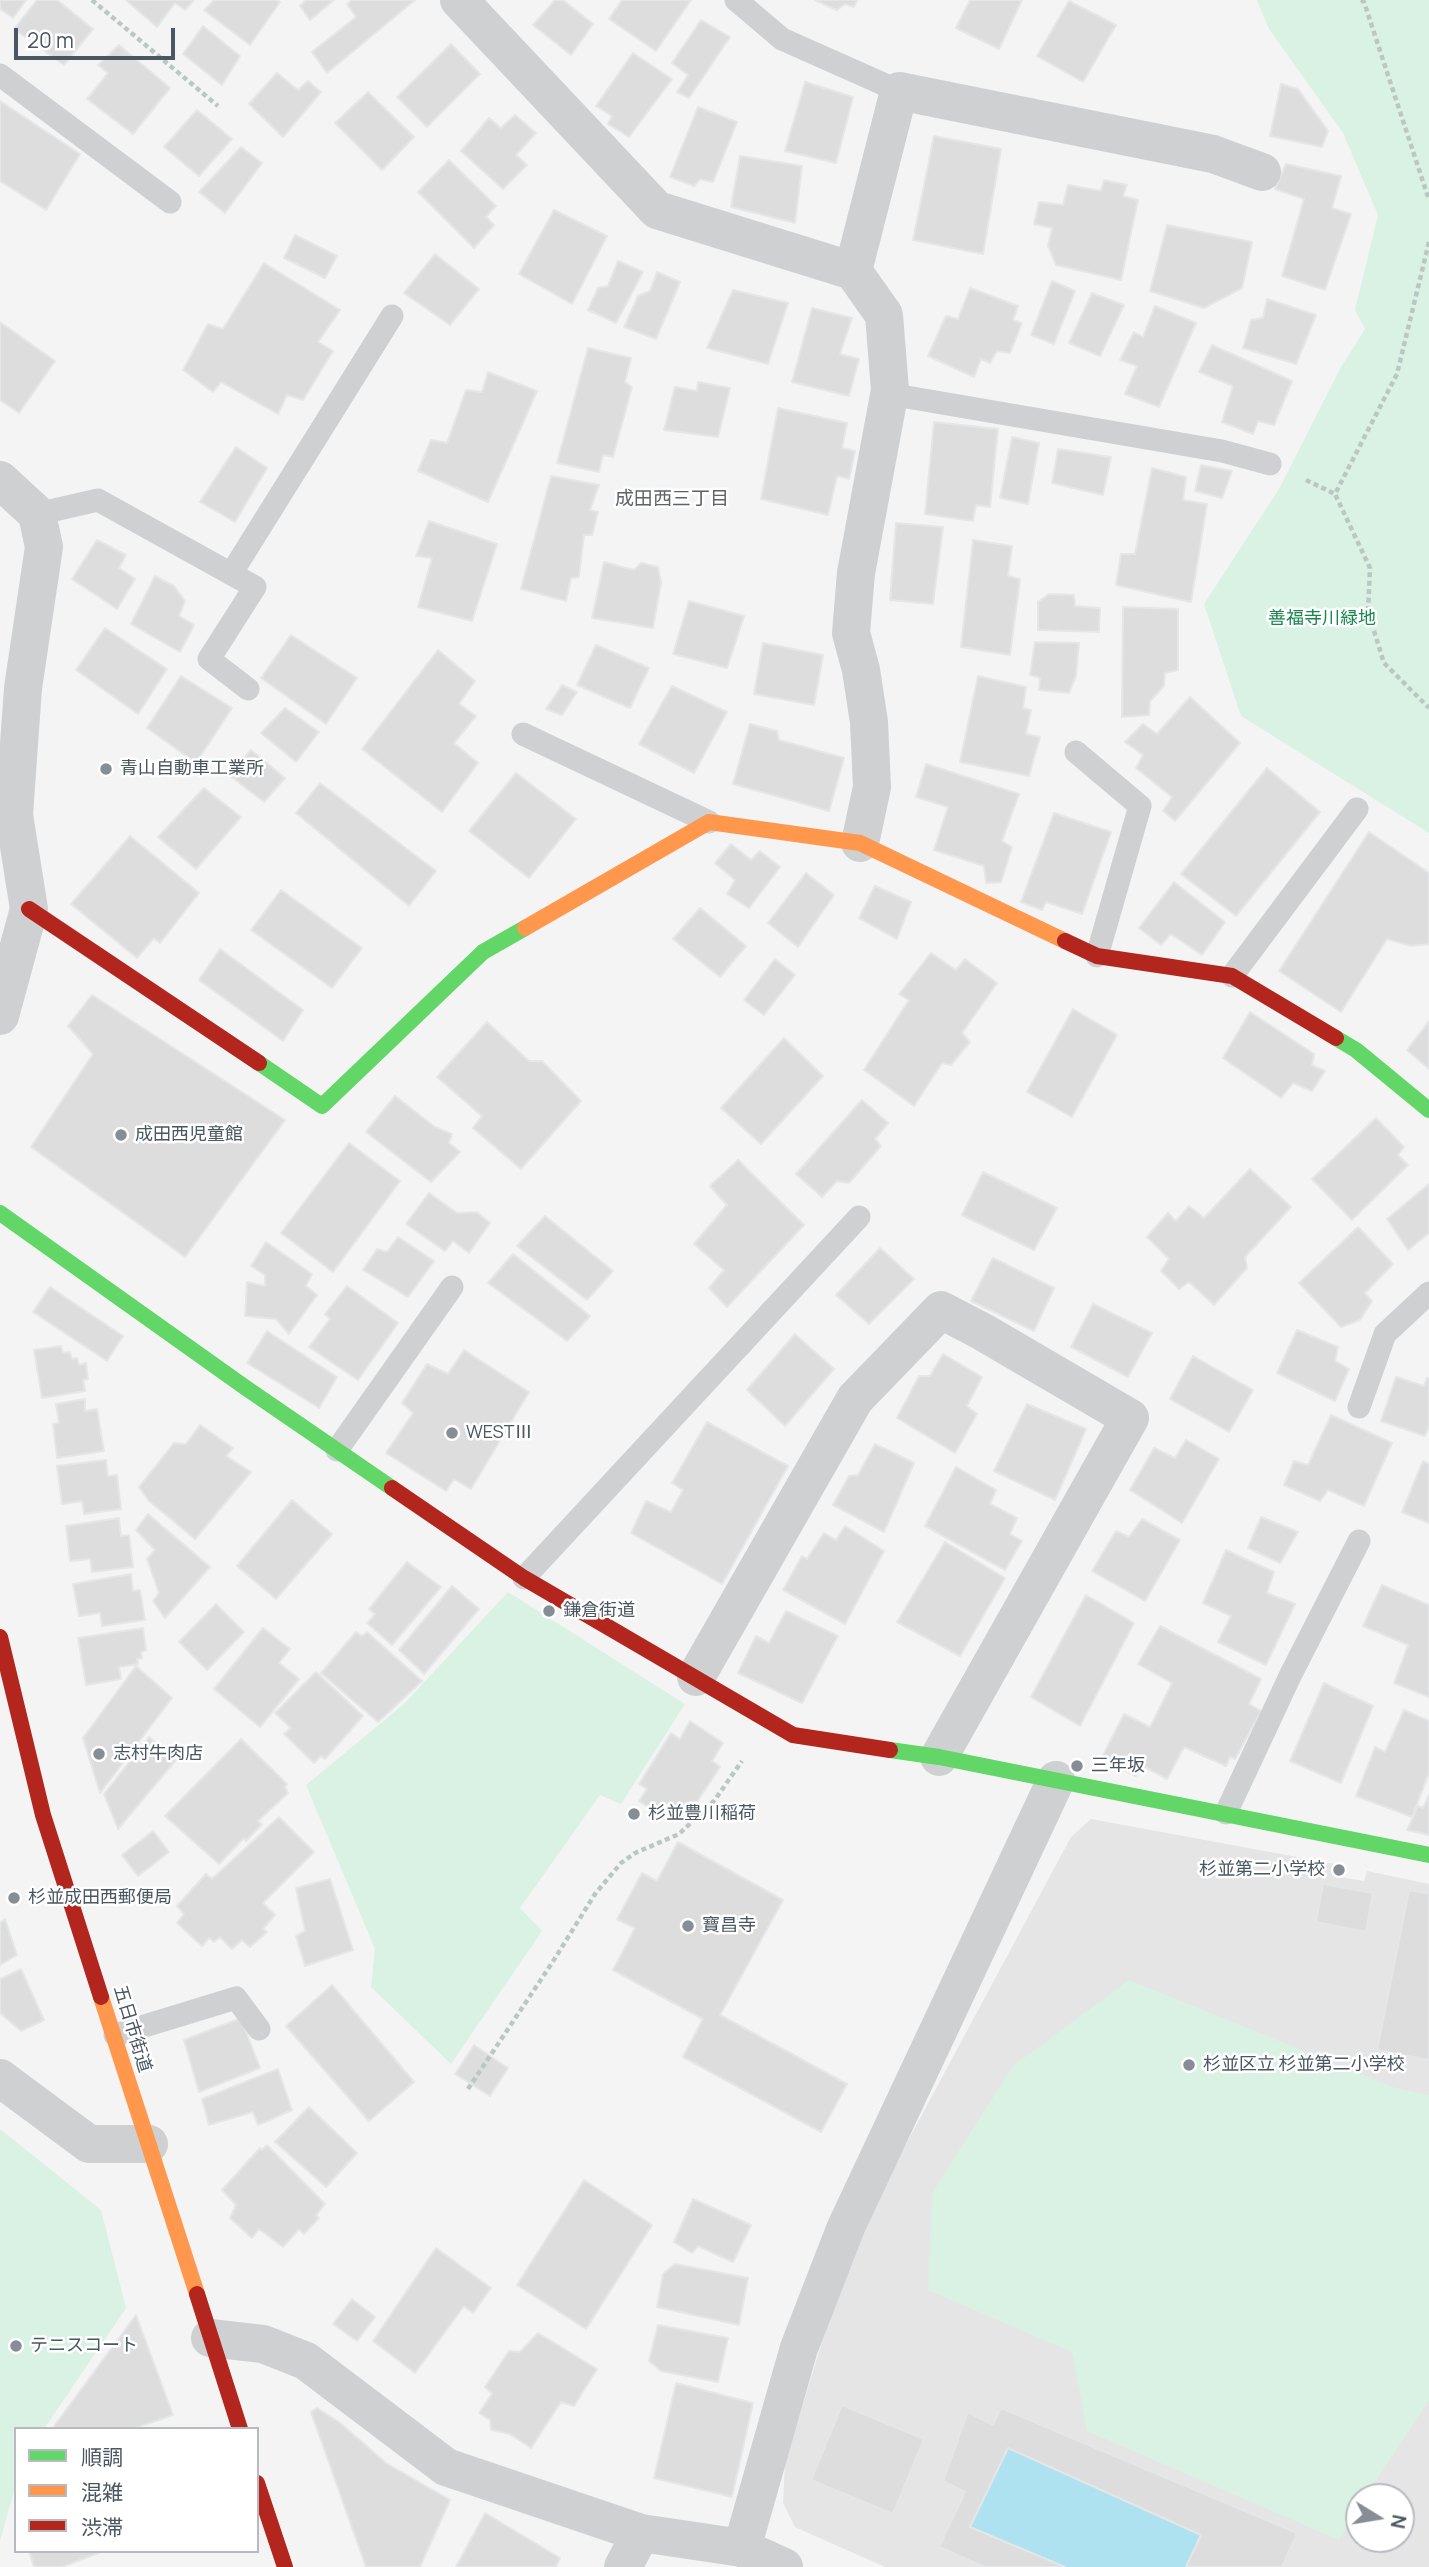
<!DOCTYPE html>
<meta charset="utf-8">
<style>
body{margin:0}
#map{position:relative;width:1429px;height:2567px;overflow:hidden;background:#f4f4f4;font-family:Manrope,"Noto Sans JP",sans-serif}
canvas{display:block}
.legend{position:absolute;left:14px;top:2427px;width:245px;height:126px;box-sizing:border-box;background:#fff;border:2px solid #b7bbc0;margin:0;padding:9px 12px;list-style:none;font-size:21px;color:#4a5661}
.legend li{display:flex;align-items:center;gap:14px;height:35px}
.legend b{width:35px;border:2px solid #b7bbc0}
.north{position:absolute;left:1345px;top:2483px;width:70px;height:70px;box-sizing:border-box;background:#fff;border:2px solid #b7bbc0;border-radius:50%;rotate:101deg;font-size:19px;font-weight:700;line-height:28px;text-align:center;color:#4a5661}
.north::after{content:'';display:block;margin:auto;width:24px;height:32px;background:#868d94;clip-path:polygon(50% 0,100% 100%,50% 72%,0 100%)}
.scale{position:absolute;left:14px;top:28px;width:161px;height:32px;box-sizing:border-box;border:4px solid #4a5661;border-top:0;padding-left:9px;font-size:21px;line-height:24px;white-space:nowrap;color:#4a5661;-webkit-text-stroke:5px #fff;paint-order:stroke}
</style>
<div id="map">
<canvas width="1429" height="2567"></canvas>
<ul class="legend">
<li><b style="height:9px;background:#63d668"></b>順調</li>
<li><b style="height:9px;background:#ff974d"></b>混雑</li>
<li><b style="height:9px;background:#b3261e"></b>渋滞</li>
</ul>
<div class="north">N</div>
<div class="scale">20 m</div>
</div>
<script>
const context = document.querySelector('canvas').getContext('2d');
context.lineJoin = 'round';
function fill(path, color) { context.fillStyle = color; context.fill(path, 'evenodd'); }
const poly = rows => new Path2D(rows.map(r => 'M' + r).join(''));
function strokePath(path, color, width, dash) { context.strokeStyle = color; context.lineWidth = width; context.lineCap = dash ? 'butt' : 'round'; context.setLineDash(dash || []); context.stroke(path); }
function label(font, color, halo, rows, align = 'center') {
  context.font = font + ' Manrope,"Noto Sans JP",sans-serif'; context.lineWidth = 5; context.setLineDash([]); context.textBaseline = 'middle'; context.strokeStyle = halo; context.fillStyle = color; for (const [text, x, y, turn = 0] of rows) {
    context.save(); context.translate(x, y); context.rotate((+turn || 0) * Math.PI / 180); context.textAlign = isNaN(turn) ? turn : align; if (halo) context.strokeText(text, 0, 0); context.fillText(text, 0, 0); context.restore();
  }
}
fill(poly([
 [1091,1819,1335,1864,1334,1876,1364,1881,1367,1871,1429,1884,1429,2567,885,2567,795,2527,783,2503,785,2463,851,2247,1071,1837],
 [1359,2497,1401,2497,1401,2539,1359,2539]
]), '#e6e5e6');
fill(poly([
 [1257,0,1429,0,1429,833,1241,716,1204,604,1279,489,1341,367,1365,329,1355,310,1378,215,1343,133,1269,29],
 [508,1592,685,1704,621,1804,600,1795,520,1908,542,1931,451,2064,371,1987,375,1949,306,1785,404,1704],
 [1129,1980,1395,2088,1429,2095,1429,2401,1365,2497,1359,2497,1359,2507,1339,2540,1087,2431,1072,2352,928,2290,932,2193,1013,2066],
 [0,2129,101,2210,126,2308,44,2429,16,2429,16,2484,0,2541]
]), '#d9f2e3');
fill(poly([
 [1008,2448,1201,2535,1186,2567,1065,2567,970,2527]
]), '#aee2f0');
const building = poly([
 [0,0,26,0,13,18,0,9,0,0],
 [37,0,57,0,93,29,64,65,14,29,37,0],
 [126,0,194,0,185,10,175,3,157,27,126,0],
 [214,0,277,0,280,2,250,45,204,10,214,0],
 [306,0,334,0,310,20,300,6,306,0],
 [352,0,415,0,327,73,312,52,356,17,347,4,352,0],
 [555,0,563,0,593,24,571,55,533,25,555,0],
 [622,0,691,0,656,51,609,19,622,0],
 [815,0,857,0,854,7,845,4,837,10,815,0],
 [970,0,1022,0,999,49,956,28,970,0],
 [1069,1,1116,25,1083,82,1037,56,1069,1],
 [701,20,730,37,689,98,677,92,688,75,672,63,701,20],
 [203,26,240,56,222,85,183,54,203,26],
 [451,44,480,74,427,127,397,97,451,44],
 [119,45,170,88,133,134,87,99,108,73,98,65,119,45],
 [633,53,672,79,629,137,608,124,612,116,596,106,633,53],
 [277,73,298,90,308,81,321,92,283,137,249,104,277,73],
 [805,82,853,97,836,163,785,151,805,82],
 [1281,84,1298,89,1328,131,1322,147,1270,136,1281,84],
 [368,92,414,137,382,170,335,123,368,92],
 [0,101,80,154,46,210,0,181,0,101],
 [698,107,737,122,713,182,700,179,694,186,670,177,698,107],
 [197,110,232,139,199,176,164,147,197,110],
 [515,115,536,133,516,155,527,165,503,189,461,151,489,118,501,128,515,115],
 [934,136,1001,149,983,254,913,240,934,136],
 [241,147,262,163,225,213,199,192,241,147],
 [740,156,802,166,795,223,731,207,740,156],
 [449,160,496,206,486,217,494,225,474,248,418,192,449,160],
 [1286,164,1341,176,1332,208,1351,214,1325,290,1282,276,1304,199,1275,189,1286,164],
 [1104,180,1127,185,1123,196,1138,200,1121,280,1056,265,1048,246,1052,228,1034,224,1039,202,1063,205,1068,185,1101,191,1104,180],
 [554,210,607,236,572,304,519,274,554,210],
 [1167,225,1252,242,1242,288,1204,308,1150,291,1167,225],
 [295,235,337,256,325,278,284,258,295,235],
 [435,254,479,289,450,325,404,293,435,254],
 [618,261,643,272,616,323,588,310,598,288,608,286,618,261],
 [264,263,340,310,318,342,333,351,303,400,287,395,278,414,221,382,213,392,183,370,208,324,223,329,264,263],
 [657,272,680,282,656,339,624,327,638,296,650,291,657,272],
 [1052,281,1075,291,1054,344,1031,335,1052,281],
 [970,288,1018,306,1013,320,1022,323,1010,353,997,351,990,363,981,359,974,377,928,356,946,316,958,319,970,288],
 [733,290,788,303,768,364,707,348,733,290],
 [1092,293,1124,305,1100,356,1069,343,1092,293],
 [1267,299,1316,315,1296,364,1243,348,1251,320,1263,318,1267,299],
 [1155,306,1196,323,1159,407,1125,394,1137,366,1120,360,1134,332,1143,337,1155,306],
 [812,308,852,318,840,354,859,359,849,396,792,382,812,308],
 [0,322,55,361,19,413,0,400,0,322],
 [1212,345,1292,381,1274,425,1258,421,1253,434,1222,422,1233,386,1199,372,1212,345],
 [588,348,631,358,625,382,632,387,613,457,603,455,599,472,557,463,588,348],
 [488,372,537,391,488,502,418,471,431,440,447,443,466,390,482,392,488,372],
 [698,382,730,388,718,437,664,430,675,387,697,391,698,382],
 [778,408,847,423,842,448,855,451,849,479,837,476,828,515,761,499,778,408],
 [934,422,998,429,990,507,976,505,973,521,925,514,934,422],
 [1012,437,1039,443,1028,504,1000,498,1012,437],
 [236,447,267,468,235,522,200,502,236,447],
 [1058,449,1111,457,1103,495,1052,483,1058,449],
 [1201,465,1232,471,1222,498,1195,491,1201,465],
 [1152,468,1186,477,1183,500,1207,504,1191,602,1116,585,1121,554,1135,554,1152,468],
 [551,476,599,485,590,510,598,512,592,535,584,535,579,577,571,578,566,601,521,589,551,476],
 [429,521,497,544,472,621,418,607,432,558,416,556,429,521],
 [896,523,943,527,933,604,890,600,896,523],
 [97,540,126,555,119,568,135,579,117,609,72,579,97,540],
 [973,540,1012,546,1008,576,1020,579,1010,655,961,647,973,540],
 [604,562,634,570,641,563,658,567,661,583,653,628,592,618,604,562],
 [155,576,174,586,185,601,179,616,194,625,180,652,131,624,155,576],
 [1049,594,1074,595,1075,606,1100,608,1099,632,1038,630,1038,602,1049,594],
 [689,601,744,616,727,668,673,654,689,601],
 [1123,607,1178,609,1178,670,1165,673,1164,686,1150,701,1149,715,1122,717,1123,607],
 [105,628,167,669,138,714,76,670,105,628],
 [291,635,357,678,326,724,261,678,291,635],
 [1035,642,1079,643,1076,676,1069,693,1039,690,1040,678,1030,675,1035,642],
 [763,643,823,655,814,705,754,694,763,643],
 [596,645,649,668,630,708,577,685,596,645],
 [438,650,475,681,459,704,476,716,454,743,478,763,442,812,362,749,438,650],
 [181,676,232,708,196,763,147,728,181,676],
 [978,676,1026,687,1023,708,1031,710,1026,734,1040,737,1029,776,960,762,978,676],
 [562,685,577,692,562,715,546,709,562,685],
 [672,686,727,712,694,773,639,744,672,686],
 [1190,697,1240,743,1175,821,1163,811,1172,797,1136,768,1143,755,1125,742,1143,724,1157,734,1190,697],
 [285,708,319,732,296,762,261,733,285,708],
 [750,724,777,731,779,740,844,758,829,811,733,784,750,724],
 [251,750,285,778,264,802,229,775,251,750],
 [926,764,1019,794,1002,841,1012,847,1001,882,986,883,984,866,934,850,948,807,916,797,926,764],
 [1267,768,1320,812,1236,916,1181,874,1267,768],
 [516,773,576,819,529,878,469,831,516,773],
 [320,783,436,871,409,906,296,813,320,783],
 [204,788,241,817,196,869,158,837,204,788],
 [1054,813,1111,832,1082,914,1046,902,1042,910,1021,902,1054,813],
 [1369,832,1429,873,1429,944,1411,946,1387,939,1341,1012,1279,971,1369,832],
 [130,836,199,893,160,943,154,938,137,958,71,904,130,836],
 [731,844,751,860,760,851,780,867,749,908,727,894,735,880,715,863,731,844],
 [806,873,834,895,798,947,768,923,806,873],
 [1174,882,1225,922,1202,955,1171,934,1161,945,1139,928,1174,882],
 [875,886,911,902,897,939,859,918,875,886],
 [281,890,362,948,332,988,251,930,281,890],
 [700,908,746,946,720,977,673,939,700,908],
 [220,949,303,1010,283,1041,199,980,220,949],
 [931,953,956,970,965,959,997,983,962,1033,970,1042,951,1065,942,1063,914,1106,864,1070,909,1000,899,994,931,953],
 [775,959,795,975,764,1015,744,1000,775,959],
 [92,995,285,1120,185,1257,31,1147,93,1054,68,1026,92,995],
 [1073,1009,1117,1035,1072,1117,1027,1092,1073,1009],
 [1250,1012,1314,1054,1312,1065,1325,1071,1312,1091,1293,1083,1281,1098,1223,1058,1250,1012],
 [1429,1021,1429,1069,1407,1050,1429,1021],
 [487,1022,529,1061,542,1061,581,1101,521,1169,473,1128,482,1116,437,1077,487,1022],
 [784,1038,823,1076,761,1144,721,1108,784,1038],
 [395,1096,435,1127,452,1134,449,1143,460,1152,431,1182,366,1132,395,1096],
 [862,1100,888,1123,875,1139,881,1146,849,1183,837,1181,822,1197,796,1174,862,1100],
 [1376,1118,1404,1147,1398,1155,1408,1165,1352,1220,1312,1179,1376,1118],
 [349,1143,400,1181,333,1272,281,1233,349,1143],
 [738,1160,804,1225,727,1307,709,1288,724,1270,694,1244,727,1205,710,1186,738,1160],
 [1250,1169,1291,1207,1245,1257,1247,1268,1214,1305,1189,1282,1179,1289,1161,1271,1169,1259,1147,1237,1168,1213,1176,1221,1189,1206,1204,1218,1250,1169],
 [983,1172,1057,1208,1034,1250,962,1215,983,1172],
 [1429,1184,1429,1233,1408,1250,1387,1219,1429,1184],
 [429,1193,457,1213,477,1212,490,1223,469,1253,453,1241,445,1251,406,1224,429,1193],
 [545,1216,613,1271,587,1300,517,1246,545,1216],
 [1358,1227,1393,1264,1365,1293,1372,1301,1360,1320,1341,1327,1299,1283,1358,1227],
 [398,1237,434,1261,408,1297,363,1270,377,1249,387,1252,398,1237],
 [266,1242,312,1274,306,1286,317,1295,289,1334,276,1319,245,1316,247,1282,265,1286,265,1275,251,1266,266,1242],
 [880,1248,914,1279,869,1324,836,1295,880,1248],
 [513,1254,590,1316,567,1341,488,1283,513,1254],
 [993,1258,1054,1288,1034,1331,971,1301,993,1258],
 [347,1286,398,1323,358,1380,309,1347,330,1319,325,1314,347,1286],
 [50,1287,123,1336,107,1361,33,1312,50,1287],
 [1093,1304,1152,1333,1128,1377,1071,1347,1093,1304],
 [1297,1330,1338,1347,1335,1361,1349,1369,1335,1401,1277,1373,1297,1330],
 [267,1331,337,1377,319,1408,247,1363,267,1331],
 [795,1334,834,1369,785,1426,747,1390,795,1334],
 [61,1346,63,1353,70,1352,72,1359,77,1358,79,1365,86,1363,88,1379,83,1380,85,1391,42,1398,34,1350,61,1346],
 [464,1350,529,1392,471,1489,454,1479,446,1491,386,1453,413,1413,402,1403,427,1364,448,1374,464,1350],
 [943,1354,982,1377,967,1406,977,1414,955,1453,897,1418,919,1376,930,1376,943,1354],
 [1193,1356,1253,1390,1229,1432,1170,1399,1193,1356],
 [1396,1377,1424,1386,1427,1378,1429,1379,1429,1426,1425,1436,1381,1421,1396,1377],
 [85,1399,85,1411,97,1409,104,1451,57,1458,53,1424,59,1423,56,1404,85,1399],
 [1027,1404,1086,1429,1055,1500,994,1471,1027,1404],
 [1331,1415,1392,1443,1364,1506,1328,1490,1320,1501,1284,1485,1294,1461,1308,1465,1331,1415],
 [707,1422,788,1466,722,1584,631,1533,646,1501,671,1512,683,1490,672,1483,707,1422],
 [200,1425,233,1448,226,1456,251,1472,195,1539,149,1501,139,1487,174,1443,186,1444,200,1425],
 [1186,1440,1219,1459,1182,1523,1130,1490,1154,1448,1175,1458,1186,1440],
 [875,1444,914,1463,884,1532,833,1505,849,1476,858,1475,875,1444],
 [106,1460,108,1476,117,1475,121,1509,84,1514,82,1501,62,1504,57,1466,106,1460],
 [1423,1461,1429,1464,1429,1523,1402,1512,1423,1461],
 [956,1467,996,1490,990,1504,1017,1518,1010,1534,1022,1541,1005,1570,925,1526,956,1467],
 [292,1500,332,1534,276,1599,237,1566,292,1500],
 [148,1514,210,1567,165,1618,153,1601,159,1593,147,1559,155,1550,136,1530,148,1514],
 [1261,1517,1298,1532,1280,1563,1248,1548,1261,1517],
 [119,1518,121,1536,129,1535,133,1567,92,1572,90,1559,70,1561,66,1526,119,1518],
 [1142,1519,1180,1540,1145,1601,1092,1571,1116,1531,1129,1537,1142,1519],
 [845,1526,884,1551,845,1624,783,1590,802,1556,807,1559,824,1533,836,1540,845,1526],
 [945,1542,1005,1578,960,1656,897,1622,945,1542],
 [1226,1550,1274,1572,1267,1593,1295,1604,1266,1665,1218,1642,1231,1616,1203,1603,1226,1550],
 [407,1562,441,1587,392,1645,367,1623,375,1614,369,1609,407,1562],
 [131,1574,133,1591,140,1590,145,1620,102,1626,100,1613,79,1616,73,1584,131,1574],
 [1382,1585,1429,1605,1429,1697,1394,1683,1408,1645,1363,1626,1382,1585],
 [452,1586,479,1609,424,1674,399,1650,452,1586],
 [1086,1595,1134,1623,1080,1726,1031,1697,1086,1595],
 [216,1604,244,1632,207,1670,179,1642,216,1604],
 [786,1611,838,1636,802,1703,738,1673,756,1636,769,1643,786,1611],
 [1160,1626,1261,1679,1249,1704,1261,1711,1235,1759,1230,1757,1226,1766,1184,1747,1167,1779,1141,1765,1136,1776,1101,1759,1124,1714,1150,1727,1172,1683,1138,1664,1160,1626],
 [143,1628,146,1650,141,1652,142,1658,137,1659,138,1664,119,1667,121,1679,86,1685,78,1638,143,1628],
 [263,1628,290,1649,279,1663,299,1679,260,1727,214,1689,263,1628],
 [356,1632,362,1636,367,1632,422,1681,378,1722,321,1673,356,1632],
 [136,1666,172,1698,100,1793,83,1738,136,1666],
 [316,1672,363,1716,325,1759,321,1756,314,1763,284,1734,291,1728,275,1713,316,1672],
 [1324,1683,1373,1706,1341,1783,1290,1761,1324,1683],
 [1404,1710,1429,1721,1429,1773,1412,1817,1356,1796,1375,1747,1385,1752,1404,1710],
 [690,1721,723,1743,712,1761,720,1767,687,1817,677,1810,669,1821,639,1801,647,1789,639,1784,671,1733,680,1739,690,1721],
 [149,1737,176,1760,118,1829,104,1794,149,1737],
 [241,1739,287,1784,285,1787,288,1793,258,1821,262,1824,246,1841,244,1838,219,1864,165,1816,241,1739],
 [1429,1795,1429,1835,1407,1830,1418,1806,1423,1808,1429,1795],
 [279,1817,314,1852,263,1903,275,1915,263,1929,267,1932,250,1947,242,1940,232,1949,220,1937,214,1942,209,1938,202,1946,177,1923,184,1914,177,1906,206,1874,212,1879,279,1817],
 [153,1831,169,1852,138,1876,122,1855,153,1831],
 [678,1842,783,1900,720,2015,847,2084,821,2132,683,2057,703,2019,613,1970,635,1928,617,1919,642,1873,657,1881,678,1842],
 [330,1879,353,1950,305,1966,296,1936,305,1931,296,1888,330,1879],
 [1323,1884,1373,1893,1366,1932,1316,1922,1323,1884],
 [1409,1890,1429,1894,1429,2060,1377,2050,1409,1890],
 [5,1919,17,1955,0,1965,0,1923,5,1919],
 [21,1969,44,2020,21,2031,0,2013,0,1979,21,1969],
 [332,1985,414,2082,369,2121,286,2026,332,1985],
 [241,2018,260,2068,199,2092,184,2040,241,2018],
 [474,2045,508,2068,490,2096,455,2074,474,2045],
 [278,2069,292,2110,258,2125,253,2112,209,2125,202,2099,278,2069],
 [309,2107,357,2153,326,2187,275,2142,309,2107],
 [267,2145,325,2204,316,2215,319,2218,304,2234,299,2229,283,2247,259,2229,252,2238,230,2218,236,2205,222,2190,260,2148,262,2150,267,2145],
 [584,2180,652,2225,586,2329,517,2285,584,2180],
 [693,2199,751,2225,733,2262,698,2246,692,2253,674,2242,693,2199],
 [436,2248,491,2288,473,2313,464,2306,415,2373,373,2341,436,2248],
 [675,2264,748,2278,739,2325,657,2307,663,2274,675,2264],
 [352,2299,375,2317,357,2341,333,2324,352,2299],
 [136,2315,173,2415,133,2429,52,2429,136,2315],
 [658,2325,728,2338,718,2382,661,2371,649,2361,658,2325],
 [538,2333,597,2369,574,2406,561,2402,531,2448,510,2434,491,2430,490,2420,479,2413,492,2394,485,2387,509,2351,520,2352,538,2333],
 [676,2383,753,2403,732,2497,654,2478,676,2383],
 [842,2405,924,2439,893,2514,811,2480,842,2405],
 [317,2408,339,2422,386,2463,450,2500,420,2567,366,2567,311,2412,317,2408],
 [1001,2408,1297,2533,1282,2567,1186,2567,1201,2535,1008,2448,970,2527,1065,2567,985,2567,939,2547,965,2492,943,2481,968,2412,993,2425,1001,2408],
 [485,2513,560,2558,556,2567,456,2567,485,2513],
 [29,2551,104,2551,62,2567,34,2567,29,2551]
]);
fill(building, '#ddddde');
strokePath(building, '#e5e6e7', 2);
strokePath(poly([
 [92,0,218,106],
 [1361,0,1364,2,1429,200],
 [1429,242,1397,374,1335,494,1370,568,1368,612,1384,663,1429,708],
 [1306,480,1335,494],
 [468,2089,552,1963,595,1894,621,1863,635,1853,679,1834,714,1801,742,1761]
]), '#bcc7c4', 4.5, [5, 3.5]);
strokePath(poly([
 [736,0,782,39,899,91],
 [0,75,170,202],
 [889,394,1222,451,1270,464],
 [37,514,98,500,255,587,209,659,248,689],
 [231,574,392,316],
 [523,734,709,822],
 [1076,752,1140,806,1097,956],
 [1232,976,1357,809],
 [1359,1407,1385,1334,1429,1293],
 [337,1450,452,1287],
 [524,1578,859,1217],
 [1226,1813,1291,1674,1359,1541],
 [115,2035,236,1998,259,2029]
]), '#ced0d2', 23);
strokePath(poly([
 [459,0,657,210,853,271,884,315,890,390,856,573,851,633,861,670,869,722,872,787,860,843],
 [853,271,899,91,1213,154,1262,172],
 [0,480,37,514,44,547,23,688,14,815,29,909,0,1016],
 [696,1677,855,1399,941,1310,983,1332,1130,1418,939,1757],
 [0,2078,89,2144,149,2144],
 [210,2338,263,2344,306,2361,446,2467,641,2533,742,2548,784,2567],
 [742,2548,799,2348,846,2227,1056,1780],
 [623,2567,641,2533]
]), '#ced0d2', 38);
strokePath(poly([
 [1336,1038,1356,1050,1429,1110],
 [259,1063,322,1106,483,952,525,928],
 [0,1213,246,1388,392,1488],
 [890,1750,939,1757,1429,1855]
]), '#63d668', 16);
strokePath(poly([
 [525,928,709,822,860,843,1065,941],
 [101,1997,197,2294]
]), '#ff974d', 16);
strokePath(poly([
 [29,909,259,1063],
 [1065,941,1097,956,1232,976,1336,1038],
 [392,1488,524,1578,793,1735,890,1750],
 [0,1637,43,1815,101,1997],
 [197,2294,240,2429],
 [257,2483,285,2567]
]), '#b3261e', 16);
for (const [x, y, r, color] of [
 [106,769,7,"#868d94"],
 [121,1135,7,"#868d94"],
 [452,1433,7,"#868d94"],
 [549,1611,7,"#868d94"],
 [99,1754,7,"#868d94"],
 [1077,1766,7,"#868d94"],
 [634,1814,7,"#868d94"],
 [1339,1870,7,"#868d94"],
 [14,1898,7,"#868d94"],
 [688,1926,7,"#868d94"],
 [1189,2065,7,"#868d94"],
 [16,2346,7,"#868d94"]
]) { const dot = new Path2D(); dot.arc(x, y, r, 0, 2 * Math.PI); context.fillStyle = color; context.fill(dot); strokePath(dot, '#fff', 2.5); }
label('18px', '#17864f', '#fff', [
 ["善福寺川緑地",1322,619]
]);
label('18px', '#4a5661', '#fff', [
 ["青山自動車工業所",120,769],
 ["成田西児童館",135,1135],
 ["WESTⅢ",466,1433],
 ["鎌倉街道",563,1611],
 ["志村牛肉店",113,1754],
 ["三年坂",1091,1766],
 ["杉並豊川稲荷",648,1814],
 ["杉並第二小学校",1325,1870,"right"],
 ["杉並成田西郵便局",28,1898],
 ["寶昌寺",702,1926],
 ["杉並区立 杉並第二小学校",1203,2065],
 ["テニスコート",30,2346]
], 'left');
label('18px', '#4a5661', '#fff', [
 ["五日市街道",132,2029,73]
]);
label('19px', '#5f6368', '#fff', [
 ["成田西三丁目",672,500]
]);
</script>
